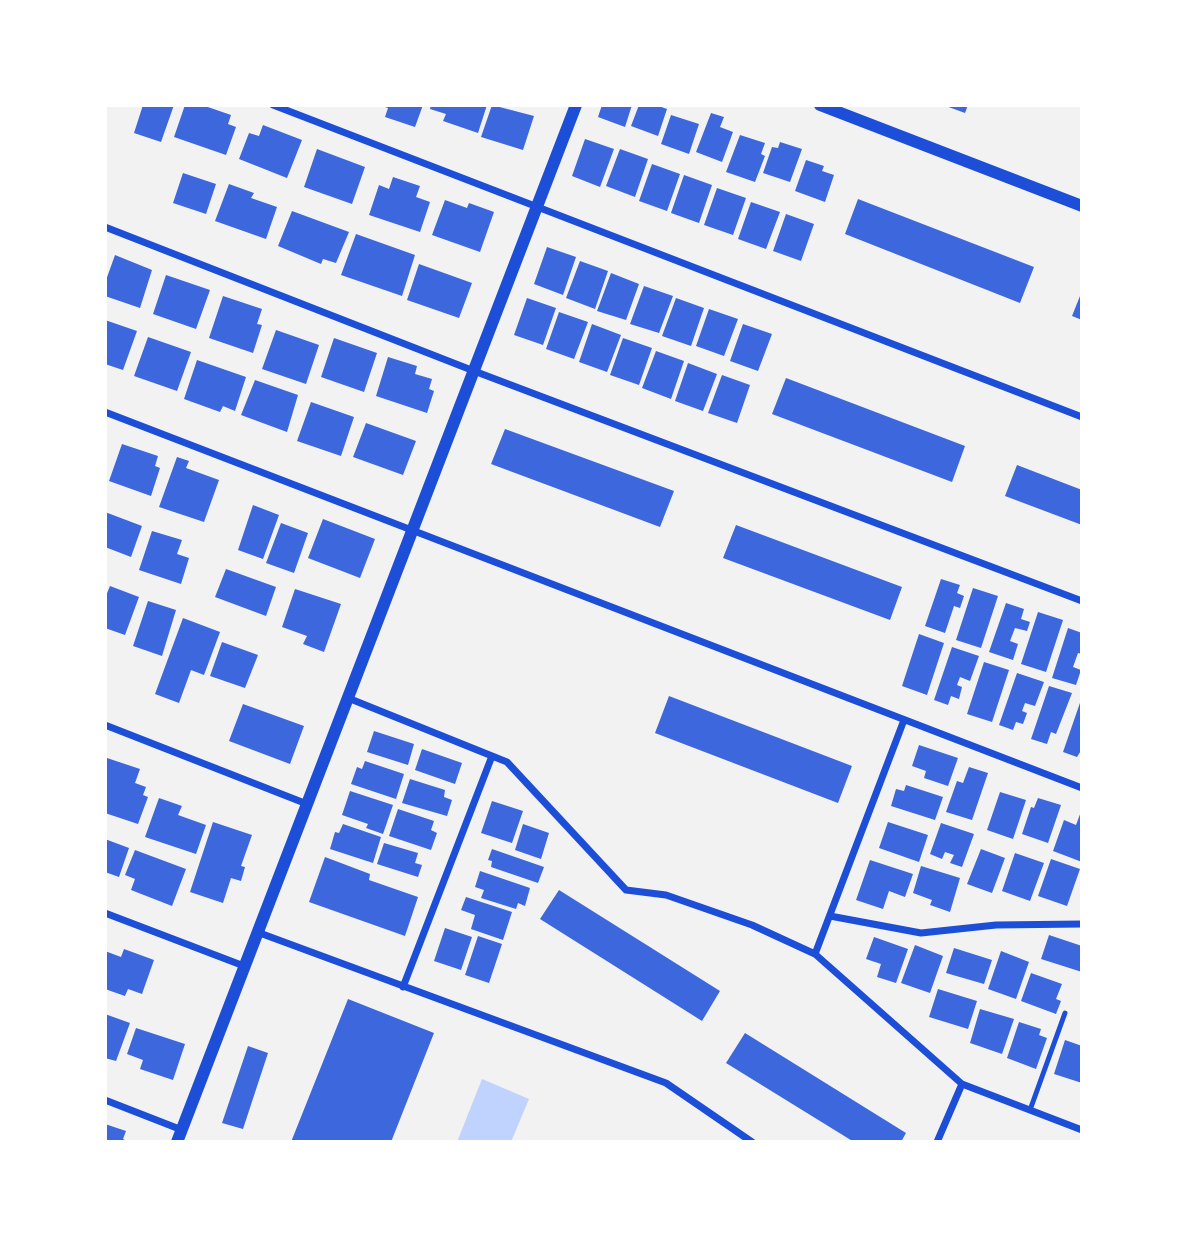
<!DOCTYPE html>
<style>
body{margin:0}
#map{position:relative;width:1187px;height:1247px;overflow:hidden;background:#f2f2f2;font-family:"Titillium Web",sans-serif}
canvas{display:block}
.frame{position:absolute;inset:0;border:107px solid #fff;pointer-events:none}
</style>
<div id="map">
<canvas width="1187" height="1247"></canvas>
<div class="frame"></div>
</div>
<script>
const context = document.querySelector('canvas').getContext('2d');
context.lineJoin = 'round';
function fill(path, color) { context.fillStyle = color; context.fill(path, 'evenodd'); }
const poly = rows => new Path2D(rows.map(r => 'M' + r).join(''));
function strokePath(path, color, width, dash) { context.strokeStyle = color; context.lineWidth = width; context.lineCap = dash ? 'butt' : 'round'; context.setLineDash(dash || []); context.stroke(path); }
fill(poly([
 [482,1079,529,1099,511,1142,457,1142]
]), '#bfd3fe');
fill(poly([
 [143,105,174,105,161,142,134,133],
 [185,105,202,105,231,115,228,124,236,127,226,155,174,137],
 [379,105,423,105,415,127,385,117,388,108],
 [431,105,487,105,478,133,443,121,446,114,430,109],
 [492,105,534,116,523,150,481,137],
 [602,105,632,105,625,127,598,117],
 [639,105,656,105,667,109,658,136,631,126],
 [943,105,968,105,965,113],
 [711,113,724,117,720,127,733,132,722,162,696,152],
 [671,115,699,124,689,154,661,144],
 [263,125,302,140,287,178,239,159,249,133,259,136],
 [740,135,765,143,761,154,765,156,755,182,726,172],
 [585,139,614,149,600,187,572,176],
 [780,142,802,149,790,182,763,173,772,147,778,148],
 [317,149,365,167,352,204,304,187],
 [620,149,648,159,635,197,606,186],
 [806,160,824,166,822,171,834,175,825,202,795,191],
 [652,164,680,174,667,211,639,201],
 [183,173,216,184,206,214,173,203],
 [684,175,712,185,699,223,671,213],
 [393,177,420,186,416,197,430,202,420,232,369,215,379,185,389,189],
 [229,184,254,193,251,198,277,207,266,239,215,221],
 [717,188,746,198,733,235,704,225],
 [858,199,1034,267,1020,303,845,234],
 [445,200,467,208,469,203,494,212,480,252,432,235],
 [751,202,780,212,766,249,738,239],
 [292,211,349,232,336,263,323,259,321,264,278,246],
 [786,214,814,224,801,261,773,251],
 [356,234,415,255,402,296,341,275],
 [547,247,576,257,563,295,534,284],
 [115,255,152,270,140,308,105,296,105,283],
 [580,261,608,271,595,309,566,298],
 [419,264,472,283,459,318,407,300],
 [611,273,639,284,626,320,597,311],
 [166,275,210,290,196,329,153,314],
 [644,286,673,296,659,333,630,324],
 [1082,291,1082,320,1072,316],
 [223,296,262,309,257,324,262,325,253,353,209,338],
 [527,298,556,308,543,345,514,335],
 [676,298,704,308,691,346,662,336],
 [709,309,738,319,724,356,696,346],
 [559,312,588,322,574,359,546,349],
 [105,320,137,331,123,370,105,364],
 [592,324,621,335,607,372,579,362],
 [743,324,772,334,758,371,730,361],
 [276,330,319,345,306,384,262,369],
 [148,337,191,352,177,391,134,376],
 [334,338,377,353,364,392,321,377],
 [623,338,652,348,639,385,610,375],
 [656,351,684,361,671,399,642,388],
 [388,357,417,366,415,374,432,379,429,389,434,391,427,413,376,396],
 [197,360,246,377,235,411,223,406,220,412,184,399],
 [688,363,717,374,703,411,675,401],
 [722,375,750,385,737,423,708,413],
 [786,378,965,446,952,482,772,414],
 [255,380,298,395,287,432,241,415],
 [311,402,354,417,341,456,297,441],
 [366,423,416,441,403,475,353,457],
 [505,429,674,491,660,527,491,464],
 [122,444,158,456,155,466,160,468,151,496,109,481],
 [177,457,189,461,186,468,219,480,204,522,159,507],
 [1017,465,1082,490,1082,525,1005,496],
 [253,505,279,515,263,559,238,550],
 [105,512,142,526,131,557,105,547],
 [323,519,375,539,360,578,308,558],
 [281,523,308,533,294,573,266,563],
 [736,525,902,587,890,620,723,558],
 [152,531,182,540,177,554,189,558,181,584,139,570],
 [226,569,276,587,266,616,215,597],
 [941,579,960,585,957,593,964,596,960,608,954,606,945,633,925,626],
 [110,586,139,597,125,635,105,628,105,598],
 [973,588,998,596,981,648,956,640],
 [295,589,341,604,324,652,303,644,307,636,282,627],
 [148,601,176,610,162,656,133,646],
 [1006,603,1024,609,1021,619,1030,622,1027,631,1015,628,1010,641,1018,644,1013,660,989,652],
 [1038,612,1063,620,1046,672,1021,664],
 [183,618,220,632,204,675,191,670,179,703,155,694],
 [1068,628,1082,633,1082,654,1078,653,1073,667,1081,670,1076,685,1052,678],
 [919,634,944,643,927,695,902,686],
 [222,642,258,655,245,688,210,676],
 [952,647,979,656,970,681,960,677,957,685,962,687,959,699,951,696,948,705,934,700],
 [984,662,1009,670,992,722,967,714],
 [1017,673,1044,682,1035,706,1025,703,1022,711,1027,713,1023,724,1016,722,1013,730,999,725],
 [1049,686,1072,693,1056,734,1051,732,1047,744,1031,739],
 [669,696,852,766,838,803,655,733],
 [1082,697,1082,749,1077,757,1063,752],
 [243,704,304,726,290,764,229,741],
 [374,731,414,744,408,765,367,752],
 [919,745,958,758,948,786,924,778,926,771,912,766],
 [422,749,462,763,455,784,415,770],
 [107,758,140,769,135,783,146,787,143,795,148,797,138,824,105,813],
 [365,761,404,774,396,799,351,784,357,767,362,769],
 [969,767,988,773,972,820,946,812,957,781,963,783],
 [410,779,445,790,444,797,452,800,447,816,402,803],
 [906,785,943,797,935,820,891,806,896,789,904,791],
 [350,791,393,805,383,834,366,828,368,824,342,815],
 [1000,792,1026,800,1013,839,987,830],
 [159,798,182,806,178,815,206,825,196,854,145,837],
 [1038,798,1061,805,1048,843,1022,834,1031,807,1034,808],
 [492,801,523,811,512,843,481,833],
 [398,809,434,821,431,830,437,833,431,850,389,836],
 [1082,809,1082,862,1053,851,1064,820,1076,825],
 [213,822,252,835,241,866,245,867,241,881,231,878,223,903,190,892],
 [888,822,928,835,919,862,879,848],
 [941,823,974,834,962,867,950,863,954,855,945,852,942,859,930,854],
 [343,824,381,837,373,863,330,849,335,832,339,833],
 [523,824,549,833,541,859,515,850],
 [105,839,129,848,119,877,105,872],
 [384,843,418,853,415,863,422,865,418,877,377,864],
 [492,849,544,867,538,883,491,867,492,861,488,860],
 [981,849,1005,858,992,893,967,884],
 [135,850,186,869,172,906,131,890,135,879,125,875],
 [1015,853,1044,863,1030,901,1002,891],
 [325,857,370,874,369,880,418,897,405,936,309,902],
 [1051,859,1080,869,1067,906,1038,896],
 [870,860,913,874,905,897,889,891,883,909,856,900],
 [921,866,960,878,950,912,930,905,932,900,913,893],
 [480,871,530,888,525,906,518,903,516,909,481,898,484,890,475,887],
 [559,890,720,991,702,1021,540,919],
 [466,897,512,912,503,940,471,929,475,915,461,910],
 [445,928,472,937,461,970,434,961],
 [1049,935,1082,946,1082,972,1041,959],
 [478,936,502,944,489,983,465,975],
 [874,937,908,949,896,983,877,977,881,964,866,959],
 [915,945,943,956,930,993,901,983],
 [954,948,992,960,984,984,946,973],
 [124,949,154,960,142,994,128,989,125,996,105,989,105,951,121,957],
 [1001,951,1029,962,1016,999,988,989],
 [1031,973,1062,984,1056,999,1061,1001,1056,1014,1021,1001],
 [938,989,977,1001,968,1029,929,1017],
 [348,999,434,1033,391,1142,291,1142],
 [980,1009,1014,1019,1002,1054,970,1043],
 [105,1014,130,1023,116,1061,105,1058],
 [1019,1022,1041,1029,1039,1035,1047,1038,1036,1069,1007,1058],
 [136,1028,185,1044,173,1080,140,1069,143,1060,127,1054],
 [745,1033,906,1133,901,1142,854,1142,726,1063],
 [1065,1040,1082,1046,1082,1083,1054,1074],
 [248,1046,268,1053,243,1129,222,1123],
 [105,1124,126,1131,123,1139,129,1142,105,1142]
]), '#3d67dc');
strokePath(poly([
 [1030,1110,1065,1013]
]), '#1d4ed8', 5);
strokePath(poly([
 [273,105,1082,417],
 [105,227,474,371,1082,601],
 [105,412,1082,788],
 [348,698,507,762,626,890,666,895,752,925,815,954,962,1084,1082,1130],
 [105,725,307,804],
 [105,913,244,966],
 [830,916,921,933,996,925,1082,924],
 [257,932,666,1083,752,1142],
 [815,954,904,720],
 [403,987,492,756],
 [105,1100,182,1130],
 [937,1142,962,1084]
]), '#1d4ed8', 7);
strokePath(poly([
 [820,105,1082,206],
 [177,1142,576,105]
]), '#1d4ed8', 12);
</script>
